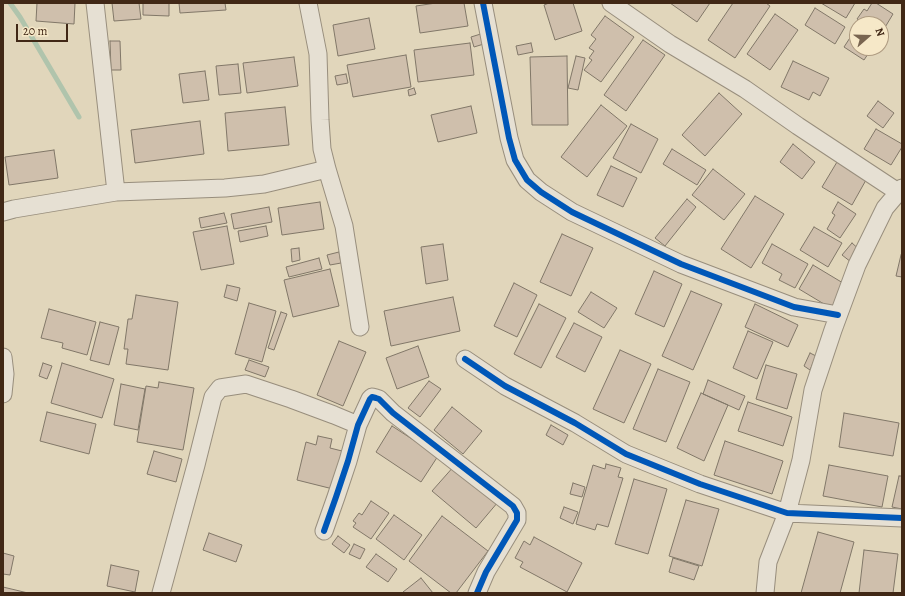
<!DOCTYPE html>
<style>
body{margin:0}
#map{position:relative;width:905px;height:596px;overflow:hidden;background:#e1d6bb;font-family:Alegreya,serif}
canvas{display:block}
.frame{position:absolute;inset:0;border:4px solid #412816;pointer-events:none}
.north{position:absolute;left:849px;top:16px;width:40px;height:40px;box-sizing:border-box;background:#f6e8c8;border:1px solid #ae9b81;border-radius:50%;rotate:70deg;font-size:11px;font-weight:700;line-height:16px;text-align:center;color:#412816}
.north::after{content:'';display:block;margin:auto;width:14px;height:18px;background:#796550;clip-path:polygon(50% 0,100% 100%,50% 72%,0 100%)}
.scale{position:absolute;left:16px;top:24px;width:52px;height:18px;box-sizing:border-box;border:2px solid #412816;border-top:0;padding-left:5px;font-size:12px;line-height:14px;white-space:nowrap;color:#412816;-webkit-text-stroke:3px #f6e8c8;paint-order:stroke}
</style>
<div id="map">
<canvas width="905" height="596"></canvas>
<div class="frame"></div>
<div class="north">N</div>
<div class="scale">20 m</div>
</div>
<script>
const context = document.querySelector('canvas').getContext('2d');
context.lineJoin = 'round';
const poly = rows => new Path2D(rows.map(r => 'M' + r).join(''));
function strokePath(path, color, width, dash) { context.strokeStyle = color; context.lineWidth = width; context.lineCap = dash ? 'butt' : 'round'; context.setLineDash(dash || []); context.stroke(path); }
function fill(path, color) { context.fillStyle = color; context.fill(path, 'evenodd'); }
strokePath(poly([
 [10,3,20,17,79,117]
]), '#b0c4ac', 5);
const building = poly([
 [37,3,75,3,74,24,36,21,37,3],
 [112,3,139,3,141,19,114,21,112,3],
 [143,3,169,3,169,16,143,15,143,3],
 [179,3,225,3,226,10,180,13,179,3],
 [436,3,464,3,468,26,420,33,416,6,436,3],
 [549,3,573,3,582,31,555,40,544,5,549,3],
 [670,3,710,3,697,22,670,3],
 [733,3,766,3,770,6,735,58,708,40,733,3],
 [821,3,855,3,846,18,821,3],
 [872,3,876,3,893,14,881,34,881,24,859,24,861,21,857,19,864,9,867,11,872,3],
 [815,8,845,27,835,44,805,25,815,8],
 [775,14,798,30,770,70,747,54,775,14],
 [605,16,634,37,601,82,584,70,592,60,589,58,594,51,589,48,596,39,591,35,605,16],
 [369,18,375,49,338,56,333,25,369,18],
 [857,27,857,48,872,48,864,60,844,47,857,27],
 [484,33,487,43,474,47,471,37,484,33],
 [643,40,665,55,626,111,604,95,643,40],
 [110,41,120,41,121,70,111,70,110,41],
 [470,43,474,75,418,82,414,50,470,43],
 [531,43,533,52,518,55,516,46,531,43],
 [406,55,411,87,353,97,347,65,406,55],
 [567,56,568,125,532,125,530,57,567,56],
 [576,56,585,58,578,90,568,88,576,56],
 [294,57,298,86,247,93,243,63,294,57],
 [793,61,829,78,820,96,813,92,809,100,781,87,793,61],
 [238,64,241,93,219,95,216,66,238,64],
 [205,71,209,100,183,103,179,74,205,71],
 [346,74,348,83,337,85,335,76,346,74],
 [414,88,416,94,409,96,408,90,414,88],
 [719,93,742,114,705,156,682,135,719,93],
 [878,101,894,113,883,128,867,116,878,101],
 [601,105,627,126,587,177,561,157,601,105],
 [471,106,477,133,438,142,431,115,471,106],
 [285,107,289,145,228,151,225,113,285,107],
 [200,121,204,154,135,163,131,130,200,121],
 [631,124,658,139,641,173,613,158,631,124],
 [876,129,902,144,902,147,891,165,864,149,876,129],
 [793,144,815,162,802,179,780,162,793,144],
 [672,149,706,170,697,185,663,164,672,149],
 [54,150,58,178,9,185,5,157,54,150],
 [837,162,866,180,852,205,822,187,837,162],
 [611,166,637,178,623,207,597,195,611,166],
 [713,169,745,194,724,220,692,195,713,169],
 [755,196,784,214,751,268,721,249,755,196],
 [687,199,696,207,665,246,655,238,687,199],
 [320,202,324,229,282,235,278,208,320,202],
 [838,202,856,214,840,238,827,229,835,215,832,213,838,202],
 [269,207,272,222,234,229,231,214,269,207],
 [224,213,227,223,201,228,199,218,224,213],
 [227,226,234,264,201,270,193,232,227,226],
 [266,226,268,236,240,242,238,231,266,226],
 [814,227,842,243,828,267,800,250,814,227],
 [562,234,593,248,571,296,540,282,562,234],
 [852,243,861,251,851,262,842,255,852,243],
 [443,244,448,280,426,284,421,247,443,244],
 [772,244,808,264,795,288,779,280,782,274,762,263,772,244],
 [299,248,300,260,292,262,291,249,299,248],
 [339,252,341,263,330,265,327,255,339,252],
 [901,255,902,256,902,277,896,276,901,255],
 [319,258,322,269,289,277,286,267,319,258],
 [813,265,848,286,834,310,799,289,813,265],
 [330,269,339,306,293,317,284,280,330,269],
 [654,271,682,284,664,327,635,314,654,271],
 [514,283,537,295,517,337,494,326,514,283],
 [227,285,240,288,237,301,224,297,227,285],
 [691,291,722,304,693,370,662,356,691,291],
 [591,292,617,308,604,328,578,312,591,292],
 [136,295,178,302,168,370,126,364,128,349,124,349,128,319,132,319,136,295],
 [453,297,460,331,391,346,384,311,453,297],
 [249,303,276,311,262,362,235,354,249,303],
 [539,304,566,318,541,368,514,354,539,304],
 [755,304,798,325,788,347,745,327,755,304],
 [49,309,96,322,87,355,62,348,63,343,41,338,49,309],
 [281,312,287,314,274,350,268,348,281,312],
 [100,322,119,327,109,365,90,360,100,322],
 [574,323,602,337,585,372,556,357,574,323],
 [748,331,773,342,757,379,733,368,748,331],
 [339,341,366,352,343,406,317,395,339,341],
 [418,346,429,377,397,389,386,358,418,346],
 [620,350,651,364,624,423,593,409,620,350],
 [810,353,816,356,810,370,804,366,810,353],
 [249,360,269,367,265,377,245,370,249,360],
 [43,363,52,366,47,379,39,376,43,363],
 [62,363,114,379,102,418,51,403,62,363],
 [766,365,797,374,787,409,756,399,766,365],
 [658,369,690,382,666,442,633,429,658,369],
 [708,380,745,396,739,410,703,394,708,380],
 [429,381,441,389,420,417,408,408,429,381],
 [159,382,194,388,183,450,137,442,146,386,158,388,159,382],
 [121,384,145,389,138,430,114,425,121,384],
 [701,393,728,405,704,461,677,448,701,393],
 [748,402,792,417,783,446,738,431,748,402],
 [452,407,482,431,463,454,434,430,452,407],
 [47,412,96,424,89,454,40,441,47,412],
 [844,413,899,423,893,456,839,447,844,413],
 [551,425,568,435,563,445,546,435,551,425],
 [392,426,438,456,421,482,376,452,392,426],
 [318,436,332,439,330,448,342,451,333,489,297,480,306,442,316,445,318,436],
 [725,441,783,461,772,494,714,475,725,441],
 [154,451,182,459,176,482,147,474,154,451],
 [606,464,621,468,618,477,623,478,608,527,597,524,595,530,576,524,593,465,605,469,606,464],
 [455,465,498,502,476,528,432,491,455,465],
 [829,465,888,476,882,507,823,496,829,465],
 [899,476,902,476,902,509,892,507,899,476],
 [634,479,667,489,648,554,615,544,634,479],
 [573,483,585,487,582,497,570,494,573,483],
 [686,500,719,509,702,566,669,556,686,500],
 [371,501,389,513,371,539,353,527,356,523,353,521,359,513,362,515,371,501],
 [564,507,578,512,573,524,560,518,564,507],
 [394,515,422,535,404,560,376,539,394,515],
 [442,516,488,551,456,593,451,593,409,561,442,516],
 [818,532,854,542,840,593,801,593,818,532],
 [209,533,242,545,236,562,203,550,209,533],
 [338,536,350,545,344,553,332,544,338,536],
 [534,537,582,563,567,592,520,567,523,562,515,558,524,541,530,545,534,537],
 [354,544,365,549,360,559,349,554,354,544],
 [864,550,898,554,893,593,859,593,864,550],
 [3,553,14,556,10,575,3,574,3,553],
 [376,554,397,569,388,582,366,567,376,554],
 [673,558,699,566,694,580,669,572,673,558],
 [111,565,139,571,135,592,107,586,111,565],
 [421,578,433,593,404,593,403,592,421,578],
 [3,587,28,593,3,593,3,587]
]);
fill(building, '#cfbfac');
strokePath(building, '#817768', 1);
const street = poly([
 [95,3,116,192],
 [308,3,318,54,320,120,322,149,327,169,344,226,360,327],
 [483,3,509,138,515,160,527,180,541,192,572,212,681,264,794,307,838,315],
 [611,3,670,44,745,89,798,126,898,192],
 [3,212,14,209,116,192,225,188,264,184,327,169],
 [3,357,5,374,3,394],
 [465,359,505,386,575,423,626,454,700,484,787,513,902,518],
 [324,531,336,497,348,461,358,425,370,399,372,397,376,398,379,399,393,413,513,506,517,513,517,520,486,572,477,593],
 [161,593,196,465,213,397,220,388,246,384,291,399,334,415,358,425],
 [765,593,768,562,787,513,801,460,813,390,833,330,857,265,885,208,902,188]
]);
strokePath(street, '#988e7d', 19);
strokePath(street, '#e6e0d3', 17);
strokePath(poly([
 [483,3,509,138,515,160,527,180,541,192,572,212,681,264,794,307,838,315],
 [465,359,505,386,575,423,626,454,700,484,787,513,902,518],
 [324,531,336,497,348,461,358,425,370,399,372,397,376,398,379,399,393,413,513,506,517,513,517,520,486,572,477,593]
]), '#0057b8', 6);
</script>
